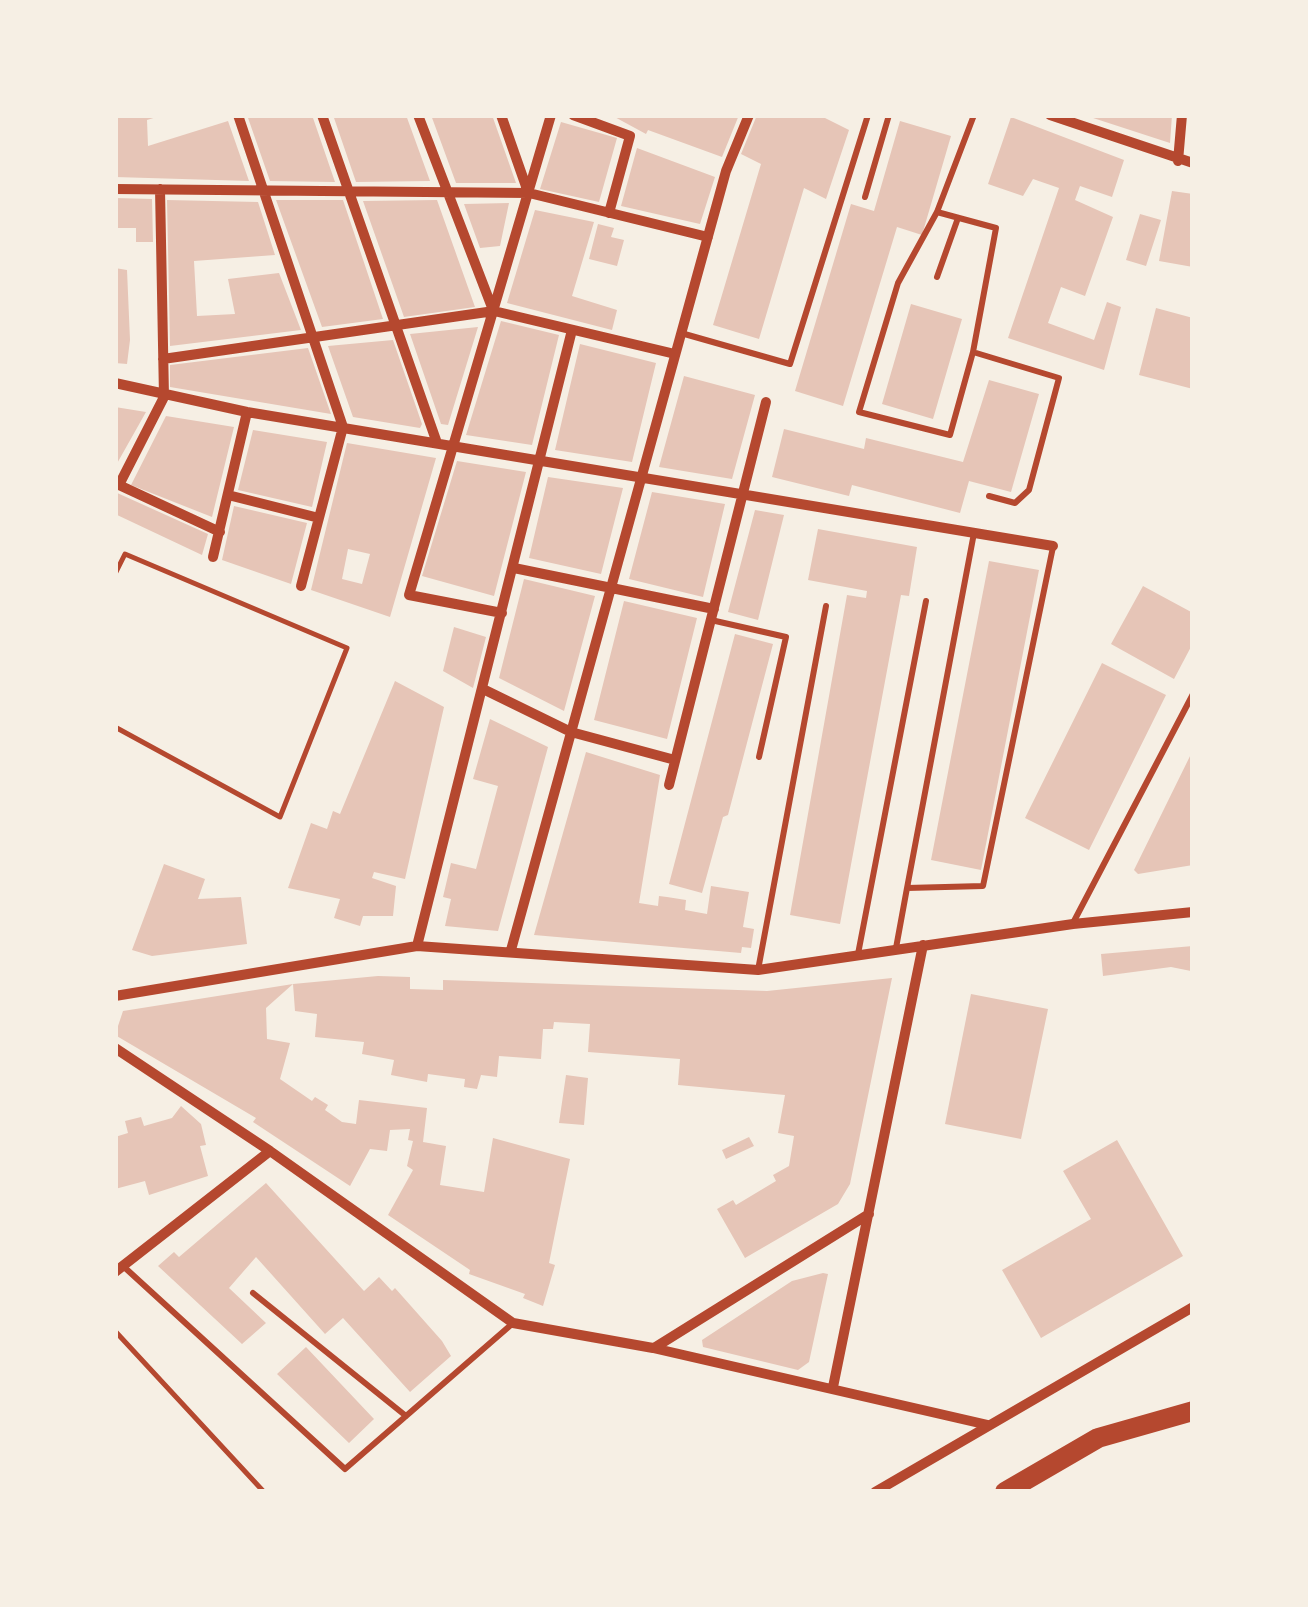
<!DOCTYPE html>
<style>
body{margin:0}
#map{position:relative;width:1308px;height:1607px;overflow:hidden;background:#f6efe4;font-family:"Zilla Slab",serif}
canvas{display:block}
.frame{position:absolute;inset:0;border:118px solid #f6efe4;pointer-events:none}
</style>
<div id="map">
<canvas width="1308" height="1607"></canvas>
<div class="frame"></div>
</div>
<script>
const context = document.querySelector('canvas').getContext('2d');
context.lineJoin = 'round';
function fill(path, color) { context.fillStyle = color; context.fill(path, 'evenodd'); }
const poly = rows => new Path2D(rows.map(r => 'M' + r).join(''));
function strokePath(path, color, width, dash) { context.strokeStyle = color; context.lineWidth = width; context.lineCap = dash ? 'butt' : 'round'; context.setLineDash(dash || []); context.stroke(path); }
fill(poly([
 [115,115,163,115,147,120,148,146,228,121,249,181,115,177],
 [247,115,312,115,335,182,270,181],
 [333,115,406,115,430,181,356,182],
 [431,115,492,115,516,183,456,183],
 [611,115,739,115,722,157,648,130,646,134],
 [757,115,819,115,849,130,826,199,804,188,759,339,713,325,761,164,741,154],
 [1087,115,1172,115,1170,143,1087,116],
 [1011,117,1124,160,1112,197,1080,186,1075,200,1113,217,1085,296,1061,287,1048,323,1094,340,1107,302,1121,307,1104,370,1008,338,1059,188,1033,179,1023,196,988,184],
 [900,121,951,136,922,235,897,227,843,406,795,391,851,204,874,211],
 [561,122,617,138,599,202,540,189],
 [637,148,715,177,700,224,621,206],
 [1172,191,1193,194,1193,267,1159,261],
 [115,198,152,199,153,242,136,242,136,228,115,228],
 [167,200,258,202,275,255,194,261,197,316,235,314,228,279,279,273,301,330,170,346],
 [276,200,343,200,383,319,322,327],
 [437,200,475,307,404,317,363,201],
 [509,203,500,246,480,248,464,204],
 [535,210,594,222,572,296,617,310,612,330,507,303],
 [1140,214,1161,220,1146,266,1126,260],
 [598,224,614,228,611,237,624,240,617,266,589,259],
 [115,268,127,270,130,340,127,364,115,363],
 [911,304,962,319,933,419,882,404],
 [1156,308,1193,318,1193,389,1139,375],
 [501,321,559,335,532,445,466,435],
 [478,327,448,425,441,424,410,334],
 [393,340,422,424,420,428,353,417,328,346],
 [580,344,656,363,632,462,555,450],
 [308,348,331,414,170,387,170,365],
 [684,376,755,395,732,479,659,467],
 [989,380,1039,394,1011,492,969,481,960,513,852,485,849,496,772,477,784,429,864,449,866,438,963,462],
 [115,407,146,412,115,467],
 [166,416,234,427,212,517,131,485],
 [253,430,327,442,312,507,238,490],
 [347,443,436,458,390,617,311,590],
 [348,549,370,554,362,584,342,579],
 [457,461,526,472,494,596,422,576],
 [548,477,623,488,601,574,529,558],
 [115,492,208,534,202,555,115,514],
 [652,492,725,504,703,597,629,579],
 [234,506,307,523,291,584,222,560],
 [755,510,784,515,758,620,728,612],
 [818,529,917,547,909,596,901,595,840,924,790,915,847,595,866,598,867,591,808,580],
 [989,561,1039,570,981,870,931,860],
 [524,579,595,596,564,711,499,678],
 [1143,586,1193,613,1193,643,1174,679,1111,644],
 [624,601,697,618,667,739,594,720],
 [454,627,486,637,473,688,443,671],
 [735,634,773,644,728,815,723,817,702,893,669,884],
 [1102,663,1166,695,1089,850,1025,818],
 [395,681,444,707,405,879,374,872,372,878,396,886,393,916,363,916,360,926,334,918,340,899,288,888,311,823,327,829,333,811,340,814],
 [490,719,548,747,498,931,445,926,451,899,443,897,451,863,476,869,480,854,498,786,473,779],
 [1193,750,1193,865,1138,874,1134,870],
 [586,752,660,775,639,903,658,906,659,896,667,897,686,900,685,910,707,914,711,886,749,892,743,927,754,929,751,948,742,947,741,953,534,935],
 [164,864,205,879,198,899,241,897,247,944,152,956,132,950],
 [1193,946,1191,971,1171,967,1103,976,1101,954],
 [378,976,410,977,410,989,443,990,443,980,767,991,892,978,850,1184,838,1204,745,1258,717,1209,733,1200,736,1205,776,1181,773,1175,789,1166,794,1136,778,1133,785,1095,678,1085,680,1059,588,1052,590,1024,554,1022,553,1029,543,1029,541,1059,499,1056,497,1077,481,1075,477,1089,464,1087,465,1079,428,1074,427,1082,391,1075,394,1060,362,1054,364,1042,315,1037,317,1014,295,1011,293,984],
 [293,984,266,1008,267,1039,290,1043,280,1079,312,1101,315,1097,328,1105,325,1110,342,1122,356,1124,359,1100,427,1108,423,1142,446,1146,440,1185,484,1192,493,1138,570,1159,549,1263,555,1265,543,1306,523,1298,525,1294,469,1274,470,1270,388,1215,413,1170,407,1166,413,1141,408,1140,410,1129,390,1130,387,1151,370,1149,350,1186,253,1122,256,1118,115,1035,123,1011],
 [971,994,1048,1009,1021,1139,945,1124],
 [566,1075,588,1078,584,1125,559,1123],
 [181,1106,201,1124,206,1145,200,1146,208,1176,149,1195,145,1181,115,1189,115,1137,128,1133,125,1121,141,1117,144,1126,172,1118],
 [749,1137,754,1146,726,1159,722,1150],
 [1117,1140,1183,1256,1041,1338,1002,1270,1091,1219,1063,1171],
 [266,1183,364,1291,379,1277,392,1291,395,1288,442,1341,451,1356,410,1392,343,1318,325,1334,256,1257,229,1288,266,1323,242,1344,158,1266,174,1252,179,1257],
 [823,1273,828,1274,809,1362,798,1370,703,1347,702,1340,792,1281],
 [306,1347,374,1419,349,1443,277,1374]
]), '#e6c5b7');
strokePath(poly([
 [115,574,125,554,347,648,280,817,115,727],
 [115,1331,264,1492],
 [1104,1492,1143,1492]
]), '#b5482f', 5);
strokePath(poly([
 [865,197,889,115],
 [937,212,996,228,973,352,1059,378,1029,490,1015,503,989,496],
 [937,277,958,218],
 [681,333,790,364,868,115],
 [973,352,950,435,859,412,898,283,937,212,974,115],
 [711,620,786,637,759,757],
 [907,888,974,533],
 [1073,923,1193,694],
 [896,948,907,888,983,886,1053,547],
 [858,954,926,601],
 [758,970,826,606],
 [123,1266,345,1469,512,1324],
 [253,1293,406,1416]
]), '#b5482f', 6);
strokePath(poly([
 [238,115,343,427,301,586],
 [322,115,437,443],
 [418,115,493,310],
 [501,115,528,192],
 [573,115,630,136,609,213],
 [1050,115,1193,163],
 [1178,161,1182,115],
 [115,189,529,193,708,237],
 [160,189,164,397,119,485,220,532],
 [163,359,494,311,675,354],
 [115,383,247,412,1053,546],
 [228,495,319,518],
 [213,557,247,412],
 [514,568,714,609],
 [502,613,409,595,551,115],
 [483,689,571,732,675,760],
 [669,785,766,402],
 [417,946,572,330],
 [511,950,726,171,749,115],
 [115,996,417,946,758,970,1073,924,1193,912],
 [115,1048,270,1151,513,1323,653,1348,988,1425],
 [115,1272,270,1151],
 [654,1348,869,1214],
 [833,1387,923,945],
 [875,1492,1193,1307]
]), '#b5482f', 10);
strokePath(poly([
 [1005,1492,1098,1438,1193,1411]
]), '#b5482f', 20);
</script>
